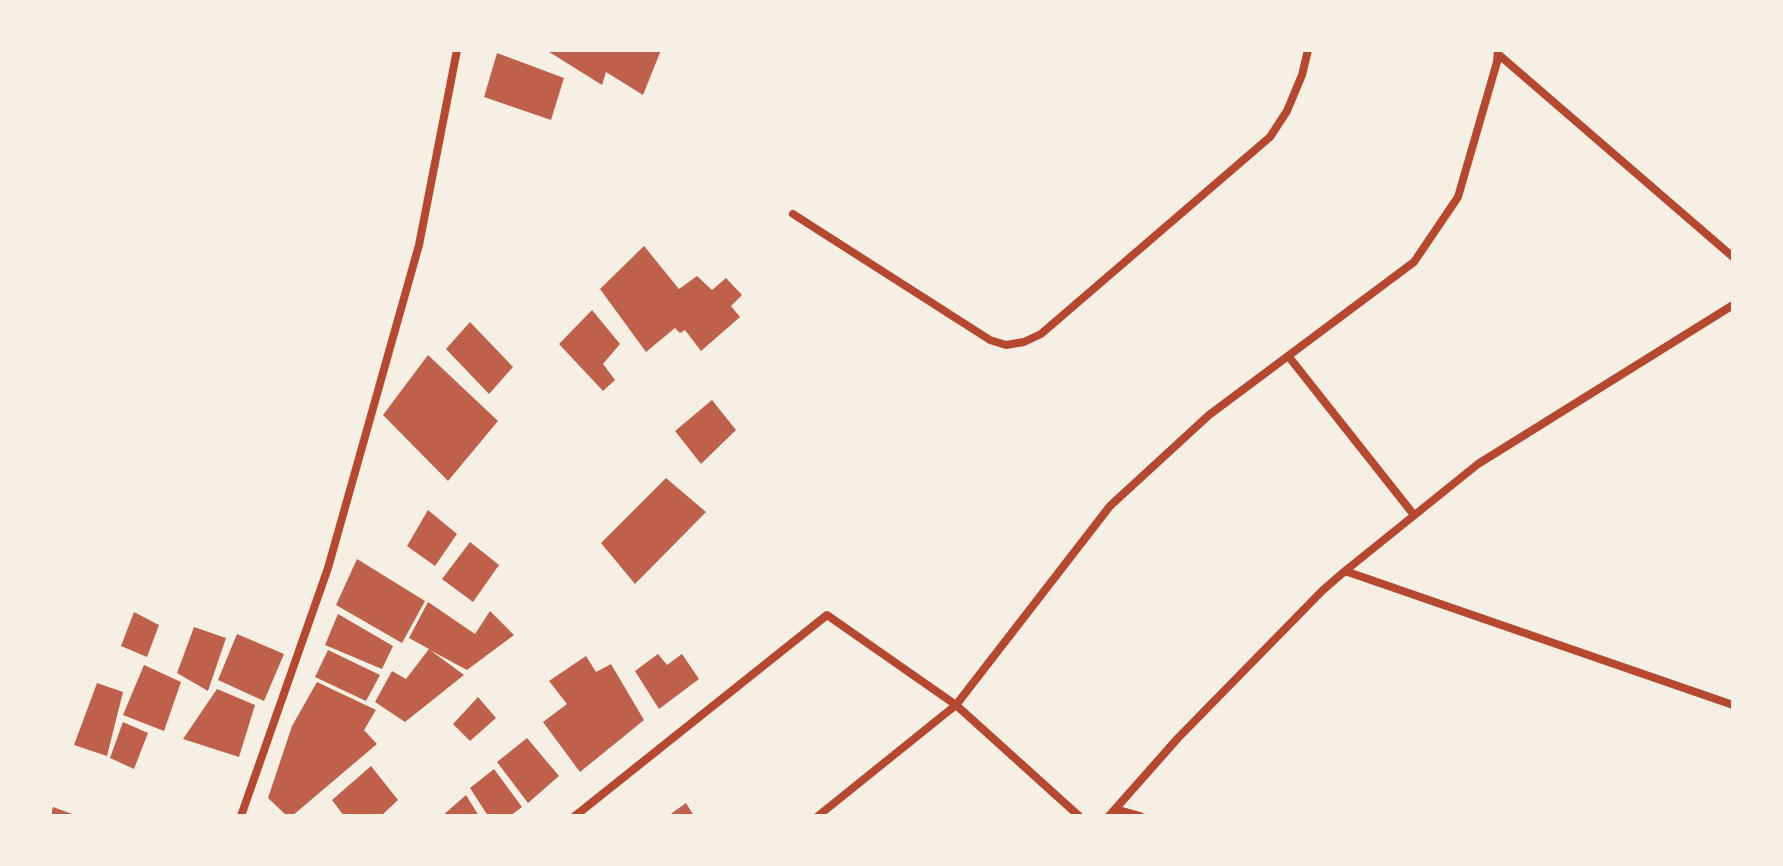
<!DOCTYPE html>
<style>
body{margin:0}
#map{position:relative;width:1783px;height:866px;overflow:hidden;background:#f6efe4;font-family:Rubik,sans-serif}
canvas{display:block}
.frame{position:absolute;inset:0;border:52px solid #f6efe4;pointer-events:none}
</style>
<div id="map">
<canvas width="1783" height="866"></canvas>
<div class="frame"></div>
</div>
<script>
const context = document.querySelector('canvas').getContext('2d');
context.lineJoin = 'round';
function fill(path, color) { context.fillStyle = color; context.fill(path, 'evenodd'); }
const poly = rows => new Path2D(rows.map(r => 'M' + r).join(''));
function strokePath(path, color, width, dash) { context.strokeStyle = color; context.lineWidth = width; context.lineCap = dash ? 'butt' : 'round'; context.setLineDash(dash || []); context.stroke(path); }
fill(poly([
 [546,50,661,50,643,95,606,72,602,85],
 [497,53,564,78,551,120,484,97],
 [644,246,679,289,697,276,712,290,726,278,742,295,731,306,740,317,701,351,685,330,680,333,675,328,646,352,600,289],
 [592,310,620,344,603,364,615,380,603,391,559,344],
 [470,322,513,367,489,394,446,349],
 [428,355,498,421,448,481,383,415],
 [712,400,736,430,701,464,675,431],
 [666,478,706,512,635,584,601,543],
 [428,510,457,534,435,566,407,546],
 [470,542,499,565,473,602,442,579],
 [357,559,425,601,402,643,336,605],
 [428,602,475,634,490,611,514,635,467,670,430,650,464,675,405,722,375,702,392,671,406,679,429,649,409,638],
 [134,612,159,625,147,657,121,646],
 [338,614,393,646,382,669,325,645],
 [194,627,226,638,208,691,177,673],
 [237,634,284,654,264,701,218,680],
 [328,650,380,675,366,701,315,677],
 [658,654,667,665,682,654,699,679,659,709,635,671],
 [586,656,596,672,611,664,644,720,580,772,543,722,567,704,549,681],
 [144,665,181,682,164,731,123,715],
 [317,682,376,710,364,730,377,744,292,816,287,816,268,798,292,726],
 [97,683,123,692,107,756,74,745],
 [217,689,255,705,239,757,183,739],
 [478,697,496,718,470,741,453,724],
 [123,722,148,733,134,769,110,758],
 [527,738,559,776,528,803,497,762],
 [371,766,398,800,381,816,344,816,332,800],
 [494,769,522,807,510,816,488,816,470,788],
 [466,795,479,816,442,816],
 [686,803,694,816,668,816],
 [53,807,78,816,50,816]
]), '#bf614a');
strokePath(poly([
 [1498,54,1733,257],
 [793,214,990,340,1006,345,1024,342,1041,334,1270,137,1287,111,1302,75,1308,50],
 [1289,357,1414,515],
 [1345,571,1733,705],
 [1115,809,1140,816],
 [241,816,328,568,419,245,457,50],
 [575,816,827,615,956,705,1079,816],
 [818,816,956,705,1110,506,1209,415,1414,262,1458,197,1497,62,1498,50],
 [1109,816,1178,738,1323,590,1345,571,1478,464,1733,305]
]), '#b5482f', 8);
</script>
